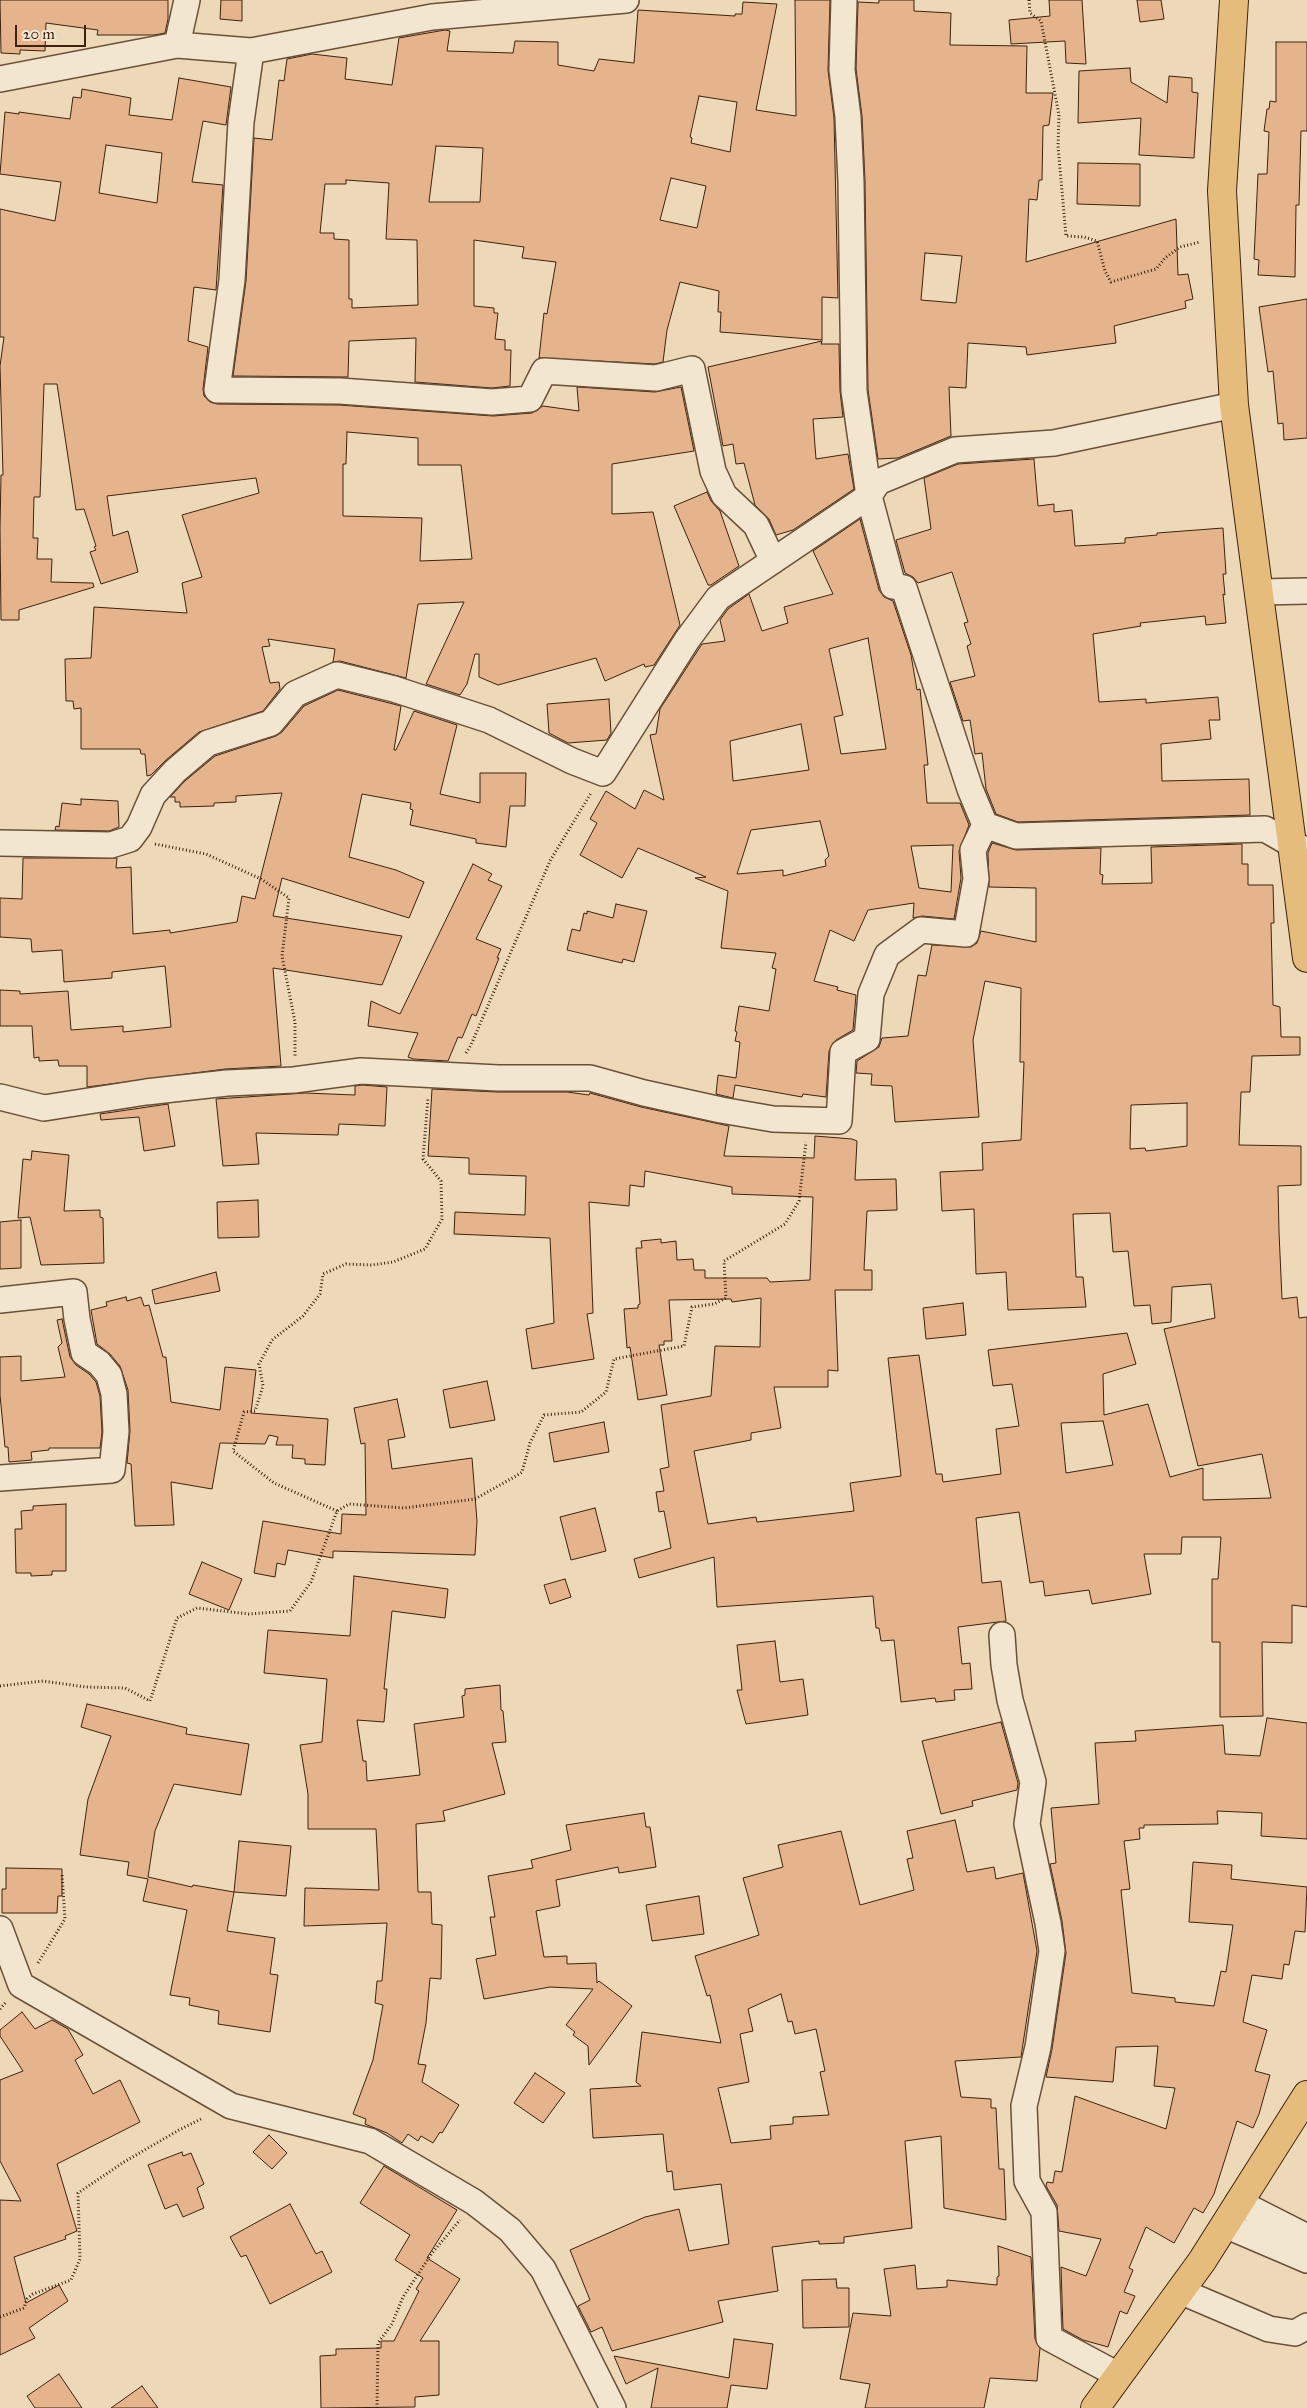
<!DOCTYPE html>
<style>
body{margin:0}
#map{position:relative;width:1307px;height:2408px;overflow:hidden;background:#edd9b8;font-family:"IM FELL Great Primer",serif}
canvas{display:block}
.scale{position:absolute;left:15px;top:25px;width:71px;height:22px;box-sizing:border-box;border:2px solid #3e220d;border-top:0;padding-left:6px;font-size:15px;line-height:18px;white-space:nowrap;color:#3e220d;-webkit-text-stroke:4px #f3e6d1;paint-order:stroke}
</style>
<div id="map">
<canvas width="1307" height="2408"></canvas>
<div class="scale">20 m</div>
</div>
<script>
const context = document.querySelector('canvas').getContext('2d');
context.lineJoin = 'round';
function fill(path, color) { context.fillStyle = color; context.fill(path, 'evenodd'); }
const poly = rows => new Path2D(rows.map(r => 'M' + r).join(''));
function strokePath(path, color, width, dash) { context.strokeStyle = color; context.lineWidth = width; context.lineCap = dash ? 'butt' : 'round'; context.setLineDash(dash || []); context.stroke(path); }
const building = poly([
 [0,0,168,0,168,19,165,33,154,35,97,35,98,30,46,23,45,51,20,50,20,54,1,53,0,0],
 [221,0,242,0,242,21,220,19,221,0],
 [795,0,830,0,828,70,834,118,838,298,822,297,822,340,720,332,721,312,718,312,719,291,680,282,667,330,663,362,655,364,539,358,544,313,547,314,556,262,522,258,524,247,474,240,474,306,494,308,494,313,498,313,495,339,505,340,505,350,511,350,510,386,492,388,415,382,416,338,349,341,348,377,233,376,246,281,254,138,272,140,279,80,284,81,287,59,312,54,347,58,345,79,392,85,399,38,445,30,450,31,447,51,513,53,515,41,558,42,558,65,594,71,599,59,634,63,638,10,735,16,735,14,742,14,743,2,777,4,756,110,796,116,795,0],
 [699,96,737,102,730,152,691,143,692,138,690,137,699,96],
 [436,146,483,148,480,202,429,202,436,146],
 [671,178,706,186,697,228,660,220,671,178],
 [346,180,389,183,386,239,417,240,418,305,352,308,352,299,349,299,349,240,334,239,334,233,320,233,325,184,346,184,346,180],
 [879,0,914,0,914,11,951,13,950,45,1027,46,1026,93,1053,93,1049,125,1043,126,1042,180,1039,180,1037,200,1029,199,1026,262,1176,219,1178,275,1188,274,1193,299,1185,301,1186,308,1114,326,1116,343,1027,355,1026,347,968,343,966,388,949,387,951,436,898,458,878,459,868,390,865,181,862,116,856,69,858,2,879,3,879,0],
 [925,253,962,256,956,303,921,300,925,253],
 [1049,0,1082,0,1086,64,1066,63,1065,41,1011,44,1009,20,1050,16,1049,0],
 [1137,0,1161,0,1164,19,1140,22,1137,0],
 [1276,42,1307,42,1307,131,1301,131,1299,205,1296,205,1295,277,1258,275,1259,260,1254,259,1258,174,1267,174,1269,132,1264,131,1267,109,1269,109,1270,101,1276,102,1276,42],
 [1130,68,1131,82,1167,103,1169,76,1192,78,1192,92,1198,93,1194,158,1139,155,1141,118,1078,123,1079,71,1130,68],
 [179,78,231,87,226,125,203,121,192,182,223,185,216,290,194,287,188,341,208,347,203,389,204,396,210,402,217,404,339,405,493,416,532,413,543,406,579,411,577,387,655,392,681,387,694,451,612,464,612,514,653,512,680,625,654,665,645,667,644,664,605,681,596,658,498,685,479,677,479,654,475,654,467,684,460,695,426,684,464,602,418,604,406,678,340,661,333,662,335,649,268,639,270,646,262,647,270,683,279,682,280,689,263,711,199,732,166,760,151,775,147,776,145,754,141,754,140,749,81,749,81,708,74,709,73,701,66,701,65,659,91,658,94,607,187,613,182,583,202,577,182,515,259,493,256,478,107,496,113,536,128,531,138,572,101,584,90,552,96,550,94,547,96,546,84,509,76,510,57,384,44,384,40,497,34,497,33,538,38,538,37,559,52,559,51,582,93,583,94,587,19,610,19,620,1,620,0,529,1,475,3,475,0,366,4,337,0,337,0,209,55,221,61,182,0,174,5,112,19,114,19,112,70,119,73,97,81,98,82,89,131,98,129,115,172,120,179,78],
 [106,145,162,153,157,203,99,193,106,145],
 [347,432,418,438,418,465,461,465,472,559,420,561,422,518,343,516,343,464,346,464,347,432],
 [1078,163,1140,164,1140,206,1077,204,1078,163],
 [1307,299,1307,438,1284,440,1283,423,1278,424,1273,371,1268,372,1259,307,1307,299],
 [822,341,821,344,839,344,840,391,843,417,813,419,816,459,848,454,854,489,793,530,776,535,769,519,755,505,744,463,736,464,733,444,723,446,708,367,822,341],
 [1034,459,1038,506,1054,504,1054,512,1072,510,1075,546,1125,543,1125,538,1157,535,1157,533,1223,528,1226,574,1223,574,1225,595,1223,594,1226,623,1206,625,1205,616,1140,623,1141,626,1093,634,1099,702,1146,699,1146,703,1218,697,1220,720,1209,720,1211,739,1161,744,1162,781,1249,779,1250,815,1018,822,996,814,986,789,982,753,975,754,970,720,963,721,950,682,975,676,967,646,971,644,964,623,968,622,952,572,918,583,913,577,905,573,896,540,931,529,924,478,958,464,1034,459],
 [707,492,711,501,720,511,739,566,711,585,708,585,674,506,707,492],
 [860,519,879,590,884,597,893,601,911,655,917,690,920,689,928,765,924,765,927,803,960,803,969,825,959,851,961,878,954,919,922,916,913,918,914,903,868,910,854,941,830,930,814,981,838,987,837,990,856,995,853,1030,836,1040,829,1051,826,1097,803,1094,802,1097,735,1085,733,1098,716,1094,718,1075,736,1078,740,1042,735,1041,737,1032,735,1031,739,1006,769,1011,776,969,772,968,776,953,721,948,728,891,695,878,706,877,638,848,622,878,580,855,597,823,590,819,606,791,635,809,644,790,664,800,650,735,656,734,660,709,702,644,725,641,720,620,728,609,749,594,762,631,788,623,784,607,833,594,813,551,860,519],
 [868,638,886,749,841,754,834,717,843,715,829,649,868,638],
 [801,724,809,770,733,781,730,741,801,724],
 [820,821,829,856,825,860,826,866,783,876,783,870,737,874,751,830,820,821],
 [953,845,951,892,919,888,911,846,953,845],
 [338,690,401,706,394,750,396,750,414,711,457,725,440,794,480,803,480,773,526,773,525,806,510,806,506,847,476,843,476,839,410,825,413,810,410,809,411,803,362,794,349,857,396,870,424,882,409,918,282,878,273,916,402,936,382,985,273,968,281,1066,225,1069,87,1087,87,1066,59,1066,58,1060,39,1061,39,1057,34,1058,32,1026,0,1026,0,990,20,991,20,994,68,991,71,1030,123,1026,123,1032,171,1027,165,966,112,972,112,978,64,982,62,950,32,952,31,939,0,937,0,898,22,899,23,858,117,858,116,868,131,867,133,934,170,930,170,933,237,922,242,896,255,899,282,793,236,796,236,802,214,803,214,806,180,807,180,802,175,802,175,797,170,797,185,781,215,756,276,736,282,732,304,706,338,690],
 [609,699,611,733,607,740,568,743,549,733,547,704,609,699],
 [81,799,118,801,119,827,109,831,55,830,56,826,59,827,62,803,81,805,81,799],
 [992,843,1016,850,1101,848,1100,874,1103,875,1102,884,1152,883,1151,847,1242,844,1242,864,1248,864,1248,885,1273,885,1274,923,1271,923,1273,1005,1280,1007,1281,1037,1300,1037,1300,1055,1252,1056,1250,1092,1241,1092,1239,1145,1301,1146,1301,1185,1278,1186,1279,1232,1282,1299,1297,1297,1299,1318,1307,1317,1307,1607,1292,1605,1292,1643,1262,1642,1263,1716,1220,1717,1220,1642,1212,1642,1212,1579,1218,1579,1221,1537,1182,1537,1181,1554,1144,1554,1151,1594,1092,1604,1089,1590,1045,1596,1043,1581,1030,1583,1019,1512,976,1518,982,1583,1001,1581,1006,1621,958,1627,962,1664,970,1663,972,1689,954,1690,955,1700,936,1702,935,1698,901,1702,894,1640,881,1641,879,1628,876,1628,873,1596,717,1607,714,1557,639,1578,634,1559,671,1548,664,1511,659,1512,656,1492,664,1491,660,1469,669,1467,661,1405,711,1396,715,1346,760,1347,761,1298,732,1302,731,1299,669,1300,672,1341,664,1341,664,1345,659,1345,667,1395,638,1400,630,1347,627,1348,624,1309,638,1308,638,1305,640,1304,636,1248,642,1248,641,1241,661,1239,661,1243,676,1241,677,1260,693,1259,694,1270,705,1270,705,1278,767,1278,770,1282,810,1280,813,1197,732,1194,732,1187,645,1171,644,1187,630,1185,629,1206,589,1202,593,1313,587,1314,594,1359,532,1369,526,1329,554,1323,550,1238,454,1234,455,1212,525,1215,526,1176,469,1174,469,1158,428,1156,432,1089,497,1092,567,1092,589,1095,590,1093,641,1107,729,1126,724,1156,814,1158,815,1136,852,1139,857,1141,855,1180,896,1179,897,1210,867,1211,864,1270,872,1270,872,1290,835,1290,838,1371,828,1370,828,1387,774,1387,781,1428,751,1433,751,1440,694,1451,708,1524,756,1517,757,1522,854,1511,850,1483,901,1476,888,1358,919,1355,936,1474,942,1474,943,1482,1001,1474,996,1429,1019,1426,1012,1384,993,1386,988,1350,1127,1333,1136,1364,1103,1374,1104,1415,1148,1404,1170,1477,1203,1468,1203,1500,1271,1498,1262,1454,1198,1466,1164,1329,1215,1318,1211,1284,1172,1287,1171,1322,1152,1324,1150,1305,1134,1306,1128,1251,1113,1252,1110,1213,1073,1214,1076,1277,1083,1277,1086,1307,1008,1310,1006,1272,976,1274,974,1209,942,1211,940,1172,983,1170,982,1143,1021,1140,1024,1062,1020,1062,1021,988,985,981,973,1040,979,1117,895,1122,892,1086,871,1085,872,1074,856,1073,857,1061,879,1047,882,1038,908,1036,918,975,926,976,932,945,971,947,977,943,981,931,1036,942,1036,888,989,887,988,853,992,843],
 [1187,1103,1187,1146,1146,1151,1145,1148,1130,1149,1131,1105,1187,1103],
 [1103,1421,1113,1465,1066,1473,1061,1423,1103,1421],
 [473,864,492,874,488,880,502,886,476,939,501,949,497,958,499,958,476,1016,472,1014,462,1038,458,1037,448,1061,413,1059,408,1057,418,1033,368,1026,371,1001,400,1014,473,864],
 [616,904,647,911,634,962,623,959,622,963,567,950,572,929,580,931,584,913,587,914,587,911,613,918,616,904],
 [362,1085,387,1087,385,1126,339,1124,338,1135,256,1133,259,1164,223,1166,216,1099,305,1093,355,1095,355,1086,362,1085],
 [168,1104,175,1146,144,1151,139,1117,101,1120,100,1114,168,1104],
 [32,1151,69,1155,64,1211,100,1210,100,1217,103,1218,104,1263,41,1265,30,1217,18,1218,23,1159,31,1160,32,1151],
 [258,1200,259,1237,218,1238,217,1202,258,1200],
 [21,1220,21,1268,0,1269,0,1222,21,1220],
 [216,1272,220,1291,155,1304,152,1290,216,1272],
 [126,1297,127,1301,141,1297,144,1306,149,1305,163,1357,166,1357,171,1402,220,1410,225,1367,256,1370,251,1413,328,1419,325,1465,305,1464,305,1459,292,1458,293,1445,276,1445,278,1437,269,1435,265,1444,220,1443,212,1489,171,1482,174,1525,135,1526,131,1464,127,1463,130,1431,128,1390,120,1366,110,1354,97,1344,91,1310,107,1306,106,1302,126,1297],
 [963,1303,966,1335,926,1339,923,1308,963,1303],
 [62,1319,70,1357,76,1365,89,1374,96,1382,100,1396,102,1432,100,1448,49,1448,49,1450,31,1452,32,1460,9,1462,8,1447,5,1447,0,1395,0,1357,21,1356,21,1381,65,1377,58,1347,62,1343,57,1320,62,1319],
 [487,1381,495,1420,450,1428,443,1390,487,1381],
 [397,1399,405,1437,388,1440,392,1469,472,1458,477,1521,475,1555,333,1551,333,1558,288,1550,285,1565,277,1563,275,1577,254,1573,263,1521,341,1534,342,1514,366,1515,365,1443,361,1444,354,1408,397,1399],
 [604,1422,609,1452,554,1462,549,1433,604,1422],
 [66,1504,66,1571,52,1571,52,1575,31,1576,31,1573,16,1573,15,1529,22,1529,21,1511,33,1510,33,1506,66,1504],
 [595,1508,606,1551,571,1560,560,1517,595,1508],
 [202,1562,242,1579,229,1610,189,1594,202,1562],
 [354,1576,448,1589,445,1618,392,1611,384,1689,387,1689,384,1722,357,1720,363,1761,366,1761,367,1781,420,1775,414,1724,464,1717,462,1696,465,1695,465,1689,500,1685,501,1710,503,1711,506,1742,492,1743,505,1794,443,1811,445,1821,416,1824,418,1892,431,1892,432,1924,442,1925,441,1979,430,1978,426,2023,418,2064,426,2065,422,2082,459,2105,442,2133,440,2132,433,2143,421,2136,418,2141,408,2134,402,2143,387,2133,365,2124,366,2119,353,2114,373,2060,383,2005,375,2003,377,1981,382,1981,387,1923,304,1926,305,1888,379,1890,376,1829,308,1829,308,1794,300,1745,322,1742,327,1679,264,1673,268,1630,350,1636,354,1576],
 [565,1579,571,1597,550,1604,544,1585,565,1579],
 [775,1641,780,1682,803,1679,808,1715,746,1724,737,1690,742,1690,737,1645,775,1641],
 [87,1704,187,1728,186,1734,249,1744,241,1795,174,1784,155,1831,148,1877,192,1887,193,1885,234,1892,227,1931,275,1938,270,1974,278,1975,270,2032,218,2024,219,2011,189,2005,190,1998,170,1995,187,1910,143,1901,148,1879,127,1875,129,1862,80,1855,88,1799,111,1736,81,1727,87,1704],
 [1267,1718,1307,1723,1307,1839,1261,1836,1262,1813,1217,1811,1218,1824,1144,1825,1144,1828,1139,1828,1140,1839,1124,1841,1130,1889,1121,1890,1132,1993,1175,1998,1175,2002,1214,2006,1221,1971,1226,1972,1233,1925,1189,1922,1193,1862,1232,1865,1231,1879,1307,1887,1305,1932,1295,1931,1289,1965,1284,1964,1282,1979,1252,1975,1243,2022,1267,2030,1255,2071,1270,2075,1259,2114,1253,2128,1237,2121,1214,2194,1203,2213,1194,2208,1174,2243,1146,2227,1129,2268,1133,2270,1124,2292,1135,2296,1127,2314,1120,2311,1108,2347,1083,2340,1063,2329,1061,2267,1086,2276,1101,2239,1059,2231,1057,2205,1046,2186,1047,2182,1053,2183,1055,2171,1062,2172,1075,2096,1166,2129,1175,2088,1154,2086,1158,2046,1116,2047,1113,2082,1046,2077,1052,2049,1066,1953,1062,1921,1050,1864,1056,1863,1051,1808,1099,1804,1095,1743,1136,1741,1135,1731,1223,1725,1225,1754,1260,1756,1267,1718],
 [1001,1722,1018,1783,1017,1790,972,1801,973,1806,941,1814,922,1741,1001,1722],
 [644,1813,646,1827,650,1827,656,1867,619,1873,618,1867,556,1880,560,1906,536,1911,544,1957,567,1956,567,1964,596,1963,597,1983,599,1981,632,2006,589,2065,588,2046,573,2035,575,2032,566,2025,593,1989,550,1987,484,1999,476,1959,496,1955,490,1917,495,1917,488,1876,533,1868,531,1860,571,1850,566,1825,644,1813],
 [955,1820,967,1872,994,1867,996,1879,1023,1873,1037,1951,1021,2057,955,2061,961,2097,991,2099,991,2108,996,2108,999,2169,1004,2169,1006,2220,944,2208,941,2136,905,2141,912,2228,844,2237,844,2243,819,2244,819,2241,772,2247,778,2291,718,2301,723,2322,612,2351,602,2327,591,2332,578,2306,590,2300,570,2250,645,2217,679,2209,689,2251,729,2244,721,2184,674,2190,672,2171,667,2172,663,2134,593,2138,590,2089,641,2086,636,2082,642,2032,721,2043,710,1995,707,1996,695,1956,759,1935,743,1878,783,1867,778,1845,841,1831,860,1905,914,1890,907,1859,913,1858,907,1831,955,1820],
 [781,1994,788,2022,792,2021,795,2034,816,2029,825,2071,820,2072,829,2115,793,2117,793,2124,770,2126,771,2139,731,2143,718,2088,749,2082,740,2034,753,2031,748,2009,781,1994],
 [239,1841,291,1846,286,1896,234,1892,239,1841],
 [6,1868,62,1869,62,1896,58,1896,57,1913,2,1913,2,1889,6,1889,6,1868],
 [699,1896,704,1934,652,1941,646,1905,699,1896],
 [22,2012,35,2029,52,2020,68,2029,83,2055,75,2060,93,2094,120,2080,140,2122,57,2164,77,2231,65,2236,66,2239,14,2257,26,2303,59,2285,68,2301,29,2328,35,2338,0,2355,0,2200,21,2201,0,2161,0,2080,23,2071,0,2036,0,2030,22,2012],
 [535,2073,565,2093,543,2123,514,2103,535,2073],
 [269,2135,287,2153,272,2169,253,2152,269,2135],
 [182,2152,183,2156,191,2153,204,2184,197,2188,204,2208,183,2217,177,2204,165,2209,148,2165,182,2152],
 [384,2166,457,2210,427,2258,460,2279,420,2341,439,2341,439,2395,415,2397,415,2407,321,2408,320,2356,336,2355,336,2349,381,2348,381,2341,394,2341,419,2291,416,2289,423,2278,395,2260,410,2235,360,2203,384,2166],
 [290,2204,316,2254,322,2251,332,2272,270,2304,246,2255,241,2257,230,2237,290,2204],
 [998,2246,1031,2257,1035,2339,1040,2348,1037,2381,990,2378,984,2408,865,2408,870,2384,840,2379,853,2313,891,2316,884,2269,915,2265,917,2289,947,2287,947,2280,997,2285,997,2277,999,2276,998,2246],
 [836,2279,837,2288,849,2288,849,2327,803,2328,802,2280,836,2279],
 [734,2339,773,2344,767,2389,731,2385,727,2408,651,2408,658,2368,626,2384,614,2356,729,2378,734,2339],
 [59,2374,82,2408,35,2408,27,2396,59,2374],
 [142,2386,158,2408,111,2408,142,2386]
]);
fill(building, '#e5b38c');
strokePath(building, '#3e220d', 1);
const minor = poly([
 [844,0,842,70,848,117,851,182,854,391,869,496,893,586,904,588,970,789,985,825,1016,836,1265,829,1293,845,1307,850],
 [177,45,187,0],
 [251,51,241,122,232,280,217,390,340,391,492,402,530,399,544,371,656,378,692,369,713,471,724,495,756,525,773,561],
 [0,79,177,45,251,51,432,17,626,0],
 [1260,592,1307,591],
 [0,843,111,845,130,839,139,827,153,795,175,771,208,743,271,723,295,694,337,675,394,689,489,720,572,761,603,773,687,640,718,598,869,496,878,482,955,450,1054,443,1234,405],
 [0,1097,44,1108,146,1092,227,1083,294,1080,361,1071,498,1078,590,1078,644,1093,721,1110,773,1119,839,1121,843,1052,867,1039,871,994,887,955,921,930,966,934,976,879,973,850,985,825],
 [0,1300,74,1292,77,1319,84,1353,99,1363,109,1375,114,1394,116,1432,112,1470,0,1478],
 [1002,1635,1004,1665,1010,1700,1033,1782,1027,1824,1048,1923,1052,1951,1038,2047,1024,2106,1027,2181,1044,2212,1049,2338,1118,2375],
 [0,1929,21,1985,231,2106,370,2141,474,2202,510,2230,543,2269,613,2408],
 [1238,2202,1307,2237],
 [1225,2225,1307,2260],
 [1180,2291,1269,2329,1295,2333,1307,2326]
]);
const major = poly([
 [1234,0,1222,191,1234,405,1307,958],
 [1095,2408,1202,2261,1307,2095]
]);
strokePath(minor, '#6a5038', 28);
strokePath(major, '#3e220d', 30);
strokePath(poly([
 [1029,0,1030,13,1041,21,1059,115,1058,146,1066,236,1084,237,1097,241,1105,271,1111,282,1156,269,1165,258,1180,247,1200,242],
 [155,844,206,854,261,879,289,898,282,956,295,1022,295,1057],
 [466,1053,471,1045,550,861,591,793],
 [337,1511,274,1483,233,1451,244,1412,255,1411,263,1386,259,1364,272,1340,303,1316,320,1294,323,1274,346,1264,372,1265,393,1262,425,1249,442,1219,441,1181,423,1159,428,1098],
 [0,1686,43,1681,86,1687,125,1688,150,1701,177,1618,197,1608,249,1614,290,1611,311,1582,337,1511,349,1504,404,1508,475,1499,516,1476,522,1472,530,1443,544,1415,581,1412,606,1392,614,1359,684,1346,692,1307,714,1304,726,1298,724,1261,785,1224,799,1201,806,1142],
 [38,1963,65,1919,62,1874],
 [0,2009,6,2002],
 [0,2317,24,2308,27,2299,33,2294,71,2280,80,2259,78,2193,124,2162,179,2130,203,2118],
 [377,2408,378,2343,392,2324,403,2297,432,2253,460,2220]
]), '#3e220d', 3, [1, 2.5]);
strokePath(minor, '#f3e6d1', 25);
strokePath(major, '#e6bc7c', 28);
</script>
